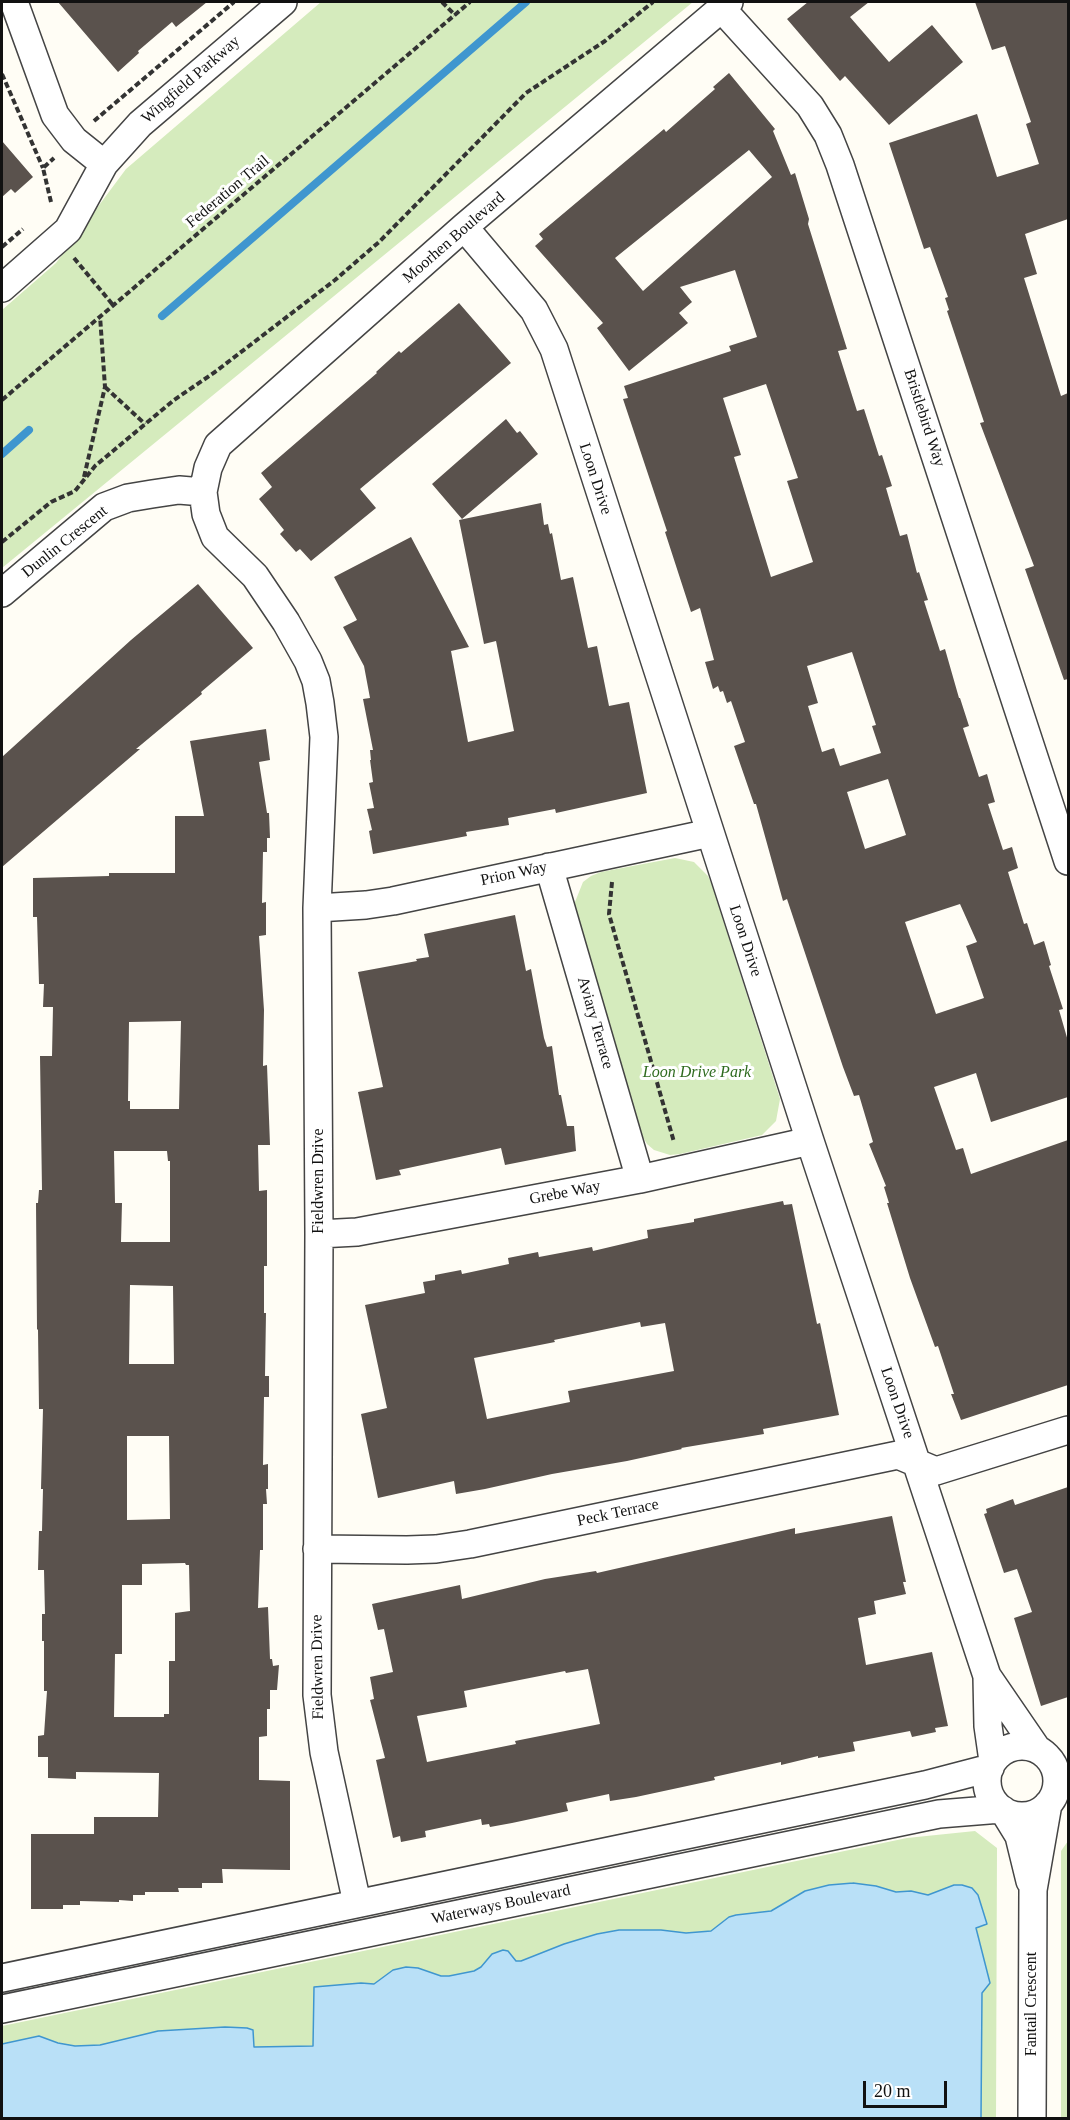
<!DOCTYPE html>
<style>
body{margin:0}
#map{position:relative;width:1070px;height:2120px;overflow:hidden;background:#fffdf5;font-family:"Times New Roman",serif}
canvas{display:block}
.frame{position:absolute;inset:0;border:3px solid #111;pointer-events:none}
.scale{position:absolute;left:863px;top:2081px;width:84px;height:27px;box-sizing:border-box;border:3px solid #111;border-top:0;padding-left:8px;font-size:18px;line-height:21px;white-space:nowrap;color:#111;-webkit-text-stroke:4px #fff;paint-order:stroke}
</style>
<div id="map">
<canvas width="1070" height="2120"></canvas>
<div class="frame"></div>
<div class="scale">20 m</div>
</div>
<script>
const context = document.querySelector('canvas').getContext('2d');
context.lineJoin = 'round';
function fill(path, color) { context.fillStyle = color; context.fill(path, 'evenodd'); }
const poly = rows => new Path2D(rows.map(r => 'M' + r).join(''));
function strokePath(path, color, width, dash) { context.strokeStyle = color; context.lineWidth = width; context.lineCap = dash ? 'butt' : 'round'; context.setLineDash(dash || []); context.stroke(path); }
function label(font, color, halo, rows, align = 'center') {
  context.font = font + ' "Times New Roman",serif'; context.lineWidth = 6; context.setLineDash([]); context.textBaseline = 'middle'; context.strokeStyle = halo; context.fillStyle = color; for (const [text, x, y, turn = 0] of rows) {
    context.save(); context.translate(x, y); context.rotate((+turn || 0) * Math.PI / 180); context.textAlign = isNaN(turn) ? turn : align; if (halo) context.strokeText(text, 0, 0); context.fillText(text, 0, 0); context.restore();
  }
}
fill(poly([
 [321,2,693,2,2,568,2,310,56,263,126,169],
 [675,858,694,862,708,876,712,885,780,1099,776,1121,762,1135,680,1154,670,1155,654,1150,647,1144,640,1132,575,912,575,902,583,882,591,876,601,872],
 [975,1831,997,1848,996,2118,2,2118,2,2026,907,1838],
 [1068,1841,1068,2118,1061,2118,1061,1851]
]), '#d5ebbd');
const water = poly([
 [853,1883,876,1886,896,1892,911,1891,928,1895,954,1885,962,1885,972,1888,978,1895,987,1924,976,1928,990,1983,982,1993,981,2118,2,2118,2,2044,39,2036,58,2043,75,2046,100,2045,158,2031,225,2027,247,2028,253,2030,254,2047,313,2046,314,1987,361,1983,374,1984,393,1970,406,1967,418,1968,441,1976,449,1976,474,1971,481,1967,492,1954,503,1950,508,1951,516,1961,521,1961,564,1944,597,1934,619,1930,661,1930,686,1933,711,1931,729,1917,736,1915,771,1911,805,1891,829,1885,853,1883]
]);
fill(water, '#b9e0f7');
strokePath(water, '#3f96cf', 1.5);
strokePath(poly([
 [162,316,526,2],
 [2,454,29,430]
]), '#3f96cf', 8);
fill(poly([
 [58,2,207,2,176,27,172,22,138,51,139,53,118,72],
 [808,2,869,2,850,17,889,62,932,25,963,62,889,125,845,76,840,81,787,19],
 [975,2,1068,2,1068,219,1025,234,1037,274,1024,278,1061,396,1068,393,1068,679,1064,680,1025,569,1034,566,980,423,984,422,947,311,949,310,945,298,948,297,930,247,924,249,889,143,977,114,997,177,1039,164,1026,124,1031,122,1005,46,992,50],
 [729,73,775,129,773,131,791,175,795,173,809,219,808,224,847,349,838,351,857,411,864,409,879,456,882,455,892,486,886,488,900,536,907,534,917,573,919,572,928,600,924,601,940,651,945,649,959,698,960,698,969,726,963,728,979,777,987,774,995,802,988,804,1003,850,1012,847,1018,868,1008,872,1024,924,1027,923,1034,945,1044,941,1051,965,1049,966,1063,1009,1059,1010,1068,1041,1068,1097,991,1122,976,1073,934,1087,956,1150,963,1148,971,1174,1068,1140,1068,1385,961,1420,951,1394,954,1394,938,1346,935,1347,910,1278,887,1203,889,1203,884,1187,886,1186,869,1144,873,1142,859,1095,854,1096,843,1067,787,899,783,901,756,804,754,804,734,746,745,742,731,701,727,703,723,691,720,692,718,686,713,689,705,662,714,660,700,608,691,612,665,532,667,531,623,399,628,398,624,386,731,351,729,346,757,337,735,270,680,287,692,302,679,313,688,323,629,371,597,328,603,323,535,246,543,239,539,234,664,129,666,132,715,89,713,87],
 [749,150,772,177,643,291,615,258],
 [766,384,798,478,787,481,813,562,771,577,734,457,741,455,723,398],
 [852,652,876,725,872,726,881,753,840,766,834,748,822,752,808,706,818,703,807,666],
 [888,779,906,835,865,849,847,792],
 [960,904,977,942,966,946,984,998,936,1014,905,922],
 [2,141,33,177,15,193,11,189,2,197],
 [459,303,511,363,360,489,376,508,311,561,300,549,296,552,280,534,284,530,259,499,272,487,261,473,377,373,376,372,399,351,401,353],
 [506,419,517,433,520,431,538,454,462,519,432,484],
 [541,503,544,525,548,524,550,534,552,533,561,580,573,577,588,648,597,646,609,706,629,702,647,793,556,813,555,809,508,818,509,825,466,832,467,836,373,854,369,831,372,830,367,809,374,808,369,783,373,782,370,760,371,760,370,750,373,750,363,699,370,698,364,666,343,627,357,620,334,577,411,537,469,647,451,651,468,742,514,731,496,641,484,644,459,520],
 [198,584,253,648,201,692,202,694,136,749,140,749,2,867,2,757,131,640],
 [266,729,270,760,259,762,267,813,269,813,270,838,267,838,267,852,263,852,262,903,266,902,266,935,259,936,264,1010,263,1066,267,1065,270,1145,258,1145,259,1191,267,1190,267,1266,264,1266,264,1313,266,1313,265,1376,269,1376,269,1397,264,1397,263,1465,268,1464,268,1489,266,1489,267,1504,263,1504,263,1550,260,1550,258,1608,268,1607,270,1659,272,1659,273,1666,279,1665,277,1690,270,1690,270,1709,267,1709,267,1736,259,1737,259,1780,290,1781,290,1870,222,1869,223,1883,202,1883,202,1888,178,1888,179,1892,145,1892,145,1895,133,1895,133,1901,119,1900,119,1902,80,1901,80,1905,63,1905,63,1909,31,1909,31,1834,94,1834,94,1817,158,1817,159,1773,76,1772,76,1779,48,1778,48,1757,38,1757,38,1736,44,1735,47,1691,44,1691,44,1641,42,1641,42,1614,45,1614,44,1570,38,1570,39,1531,42,1531,43,1489,41,1489,43,1409,39,1409,38,1330,37,1329,36,1203,38,1203,39,1190,42,1190,40,1056,52,1056,53,1007,43,1007,44,984,39,984,37,917,33,917,33,878,109,876,109,873,175,873,175,816,204,816,190,741],
 [181,1021,179,1109,130,1109,130,1101,128,1101,129,1022],
 [114,1151,167,1151,168,1161,170,1161,170,1242,121,1242,122,1203,115,1203],
 [130,1285,173,1286,174,1364,129,1364],
 [127,1436,169,1436,170,1519,127,1520],
 [185,1563,186,1565,189,1565,190,1611,175,1613,175,1661,169,1661,169,1714,164,1714,164,1717,114,1717,115,1654,122,1654,122,1585,142,1585,142,1564],
 [515,915,526,971,531,969,544,1038,547,1047,552,1046,559,1095,561,1095,567,1126,574,1126,576,1151,505,1165,501,1148,399,1170,401,1175,376,1180,358,1092,383,1087,358,972,417,961,416,959,429,957,424,934],
 [783,1201,784,1205,792,1204,817,1324,820,1323,839,1415,763,1429,764,1434,681,1448,682,1449,627,1461,552,1474,485,1489,456,1494,454,1481,378,1498,361,1414,387,1408,365,1305,425,1293,423,1282,435,1280,435,1275,461,1270,462,1274,509,1264,508,1258,538,1252,539,1257,592,1247,593,1251,648,1238,647,1230,694,1222,694,1219],
 [640,1322,641,1327,665,1323,674,1371,568,1391,570,1402,487,1419,474,1358,555,1342,554,1340],
 [1068,1487,1068,1697,1041,1706,1014,1618,1032,1612,1017,1569,1004,1573,984,1514,987,1513,986,1509,1013,1499,1015,1505],
 [892,1516,906,1582,903,1582,906,1594,874,1601,876,1614,858,1618,866,1665,932,1652,948,1726,935,1728,936,1732,912,1737,910,1731,853,1742,855,1751,818,1758,818,1756,781,1765,781,1762,714,1777,715,1780,636,1797,610,1801,609,1794,566,1803,568,1811,512,1823,490,1827,489,1824,482,1825,481,1819,425,1831,426,1837,401,1842,400,1836,393,1838,376,1760,385,1758,370,1700,374,1699,370,1677,393,1672,384,1629,378,1630,372,1604,460,1585,462,1599,545,1579,596,1571,597,1573,795,1528,795,1534],
 [588,1669,600,1724,515,1741,516,1744,427,1762,417,1716,467,1707,464,1691,565,1671,566,1673]
]), '#5a524d');
const minor = poly([
 [14,2,55,115,74,140,104,164],
 [721,8,810,106,828,135,840,165,1068,861],
 [464,227,534,310,554,349,810,1141,987,1676,1037,1749],
 [2,288,68,230,104,164,140,124,283,2],
 [2,593,104,507,128,498,152,494,179,490,203,492],
 [549,867,640,1179],
 [317,908,366,905,393,901,710,833],
 [319,1234,357,1232,640,1179,810,1141],
 [317,1549,407,1550,436,1549,470,1544,898,1455,936,1471,1068,1430],
 [987,1677,988,1726,993,1761],
 '987 1781a35 35 0 1 1 70 0a35 35 0 1 1-70 0Z',
 [1003,1810,1019,1836,1030,1881],
 [357,1903,324,1752,317,1695,319,1234,317,908,324,737,320,703,316,681,308,661,286,622,255,576,215,537,206,514,203,492,208,468,218,445,464,227,729,2],
 [2,1978,925,1785,990,1768],
 [2,2009,939,1814,1001,1809],
 [1032,2118,1033,1890,1048,1804]
]);
strokePath(minor, '#444', 30);
strokePath(poly([
 [442,2,455,15],
 [2,74,43,168],
 [94,121,234,2],
 [51,202,43,168,54,158],
 [2,247,23,229],
 [74,258,113,305],
 [105,387,145,424],
 [2,400,470,2],
 [84,477,105,387,100,316],
 [2,542,51,502,75,491,95,466,174,400,215,372,335,280,379,242,526,93,605,41,653,2],
 [612,882,609,914,674,1142]
]), '#333', 4, [6, 3]);
strokePath(minor, '#fff', 27);
label('16px', '#111', '#fff', [
 ["Wingfield Parkway",191,80,-41],
 ["Federation Trail",228,192,-40],
 ["Moorhen Boulevard",454,238,-41],
 ["Bristlebird Way",924,418,72],
 ["Loon Drive",595,479,72],
 ["Dunlin Crescent",65,542,-39],
 ["Prion Way",514,874,-12],
 ["Loon Drive",745,941,72],
 ["Aviary Terrace",595,1023,74],
 ["Fieldwren Drive",319,1181,-90],
 ["Grebe Way",565,1193,-11],
 ["Loon Drive",897,1403,71],
 ["Peck Terrace",618,1513,-12],
 ["Fieldwren Drive",318,1667,-91],
 ["Waterways Boulevard",501,1905,-12],
 ["Fantail Crescent",1032,2004,-90]
]);
label('italic 16px', '#2f6b1f', '#fff', [
 ["Loon Drive Park",697,1073]
]);
</script>
